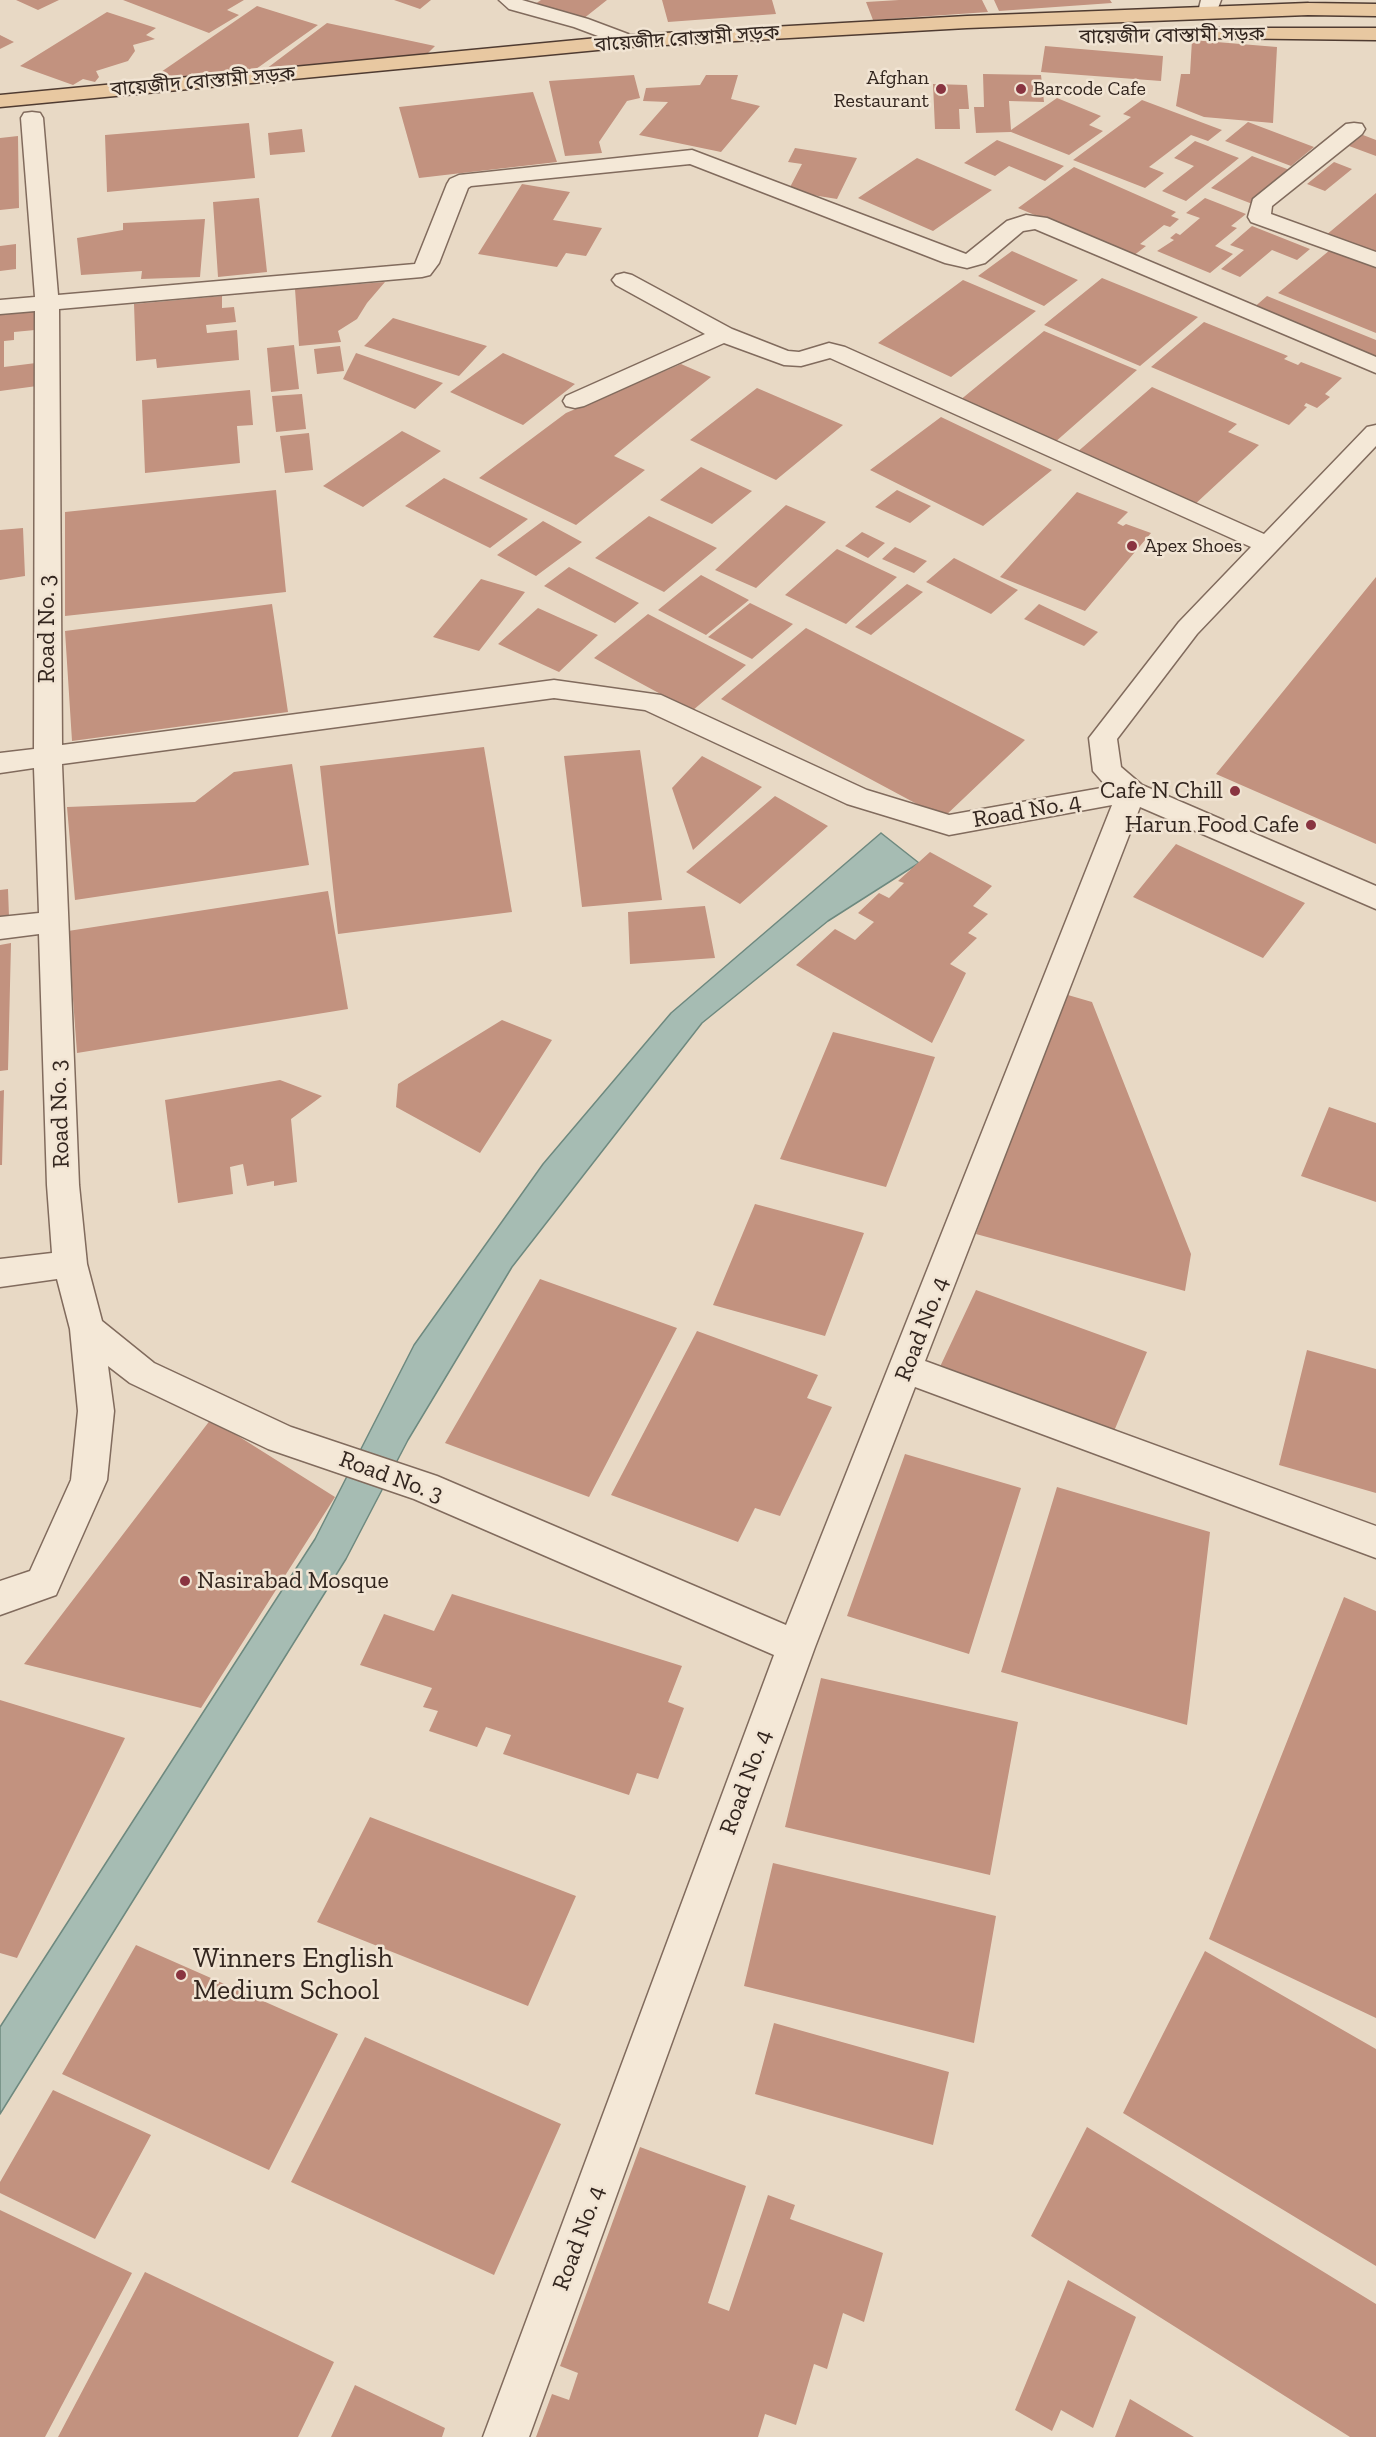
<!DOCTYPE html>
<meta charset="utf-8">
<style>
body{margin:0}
canvas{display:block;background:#e8d9c5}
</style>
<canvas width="1376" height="2437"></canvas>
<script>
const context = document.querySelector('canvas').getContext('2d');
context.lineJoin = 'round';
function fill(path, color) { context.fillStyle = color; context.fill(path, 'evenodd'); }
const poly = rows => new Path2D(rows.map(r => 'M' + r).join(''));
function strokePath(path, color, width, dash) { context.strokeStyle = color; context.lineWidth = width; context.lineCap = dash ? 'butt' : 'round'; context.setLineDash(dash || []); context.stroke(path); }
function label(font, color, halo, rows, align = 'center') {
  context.font = font + ' "Zilla Slab","Noto Sans Bengali",serif'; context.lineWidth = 5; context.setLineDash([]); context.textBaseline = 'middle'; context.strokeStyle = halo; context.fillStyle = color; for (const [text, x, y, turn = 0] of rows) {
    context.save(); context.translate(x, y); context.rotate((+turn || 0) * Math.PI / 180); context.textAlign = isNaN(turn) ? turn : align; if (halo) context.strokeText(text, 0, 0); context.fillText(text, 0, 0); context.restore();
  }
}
const water = poly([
 [881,833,919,863,828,921,702,1023,512,1267,408,1440,346,1559,0,2114,0,2027,315,1539,414,1345,543,1164,671,1013,881,833]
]);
fill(water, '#a6bcb3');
strokePath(water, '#6e897f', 1.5);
fill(poly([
 [16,0,59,0,38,10],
 [123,0,244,0,227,10,239,15,209,33],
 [394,0,431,0,420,9],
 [541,0,607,0,583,19,535,4],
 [662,0,772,0,776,14,668,22],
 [899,0,982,0,988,12,873,20,866,2],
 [994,0,1110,0,1112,3,999,11],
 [257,6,318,25,249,74,145,83],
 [107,12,156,28,146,35,155,39,133,45,135,51,128,61,96,71,99,77,95,82,83,79,73,85,20,66],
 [327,23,435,46,425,56,266,69],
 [0,35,14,42,0,49],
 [1192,40,1277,47,1273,123,1204,117,1176,106,1181,74,1190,74],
 [1045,46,1163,56,1161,81,1041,72],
 [983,74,1041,75,1044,102,1009,101,1011,130,1057,98,1101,116,1089,125,1103,131,1069,155,1011,132,976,133,974,107,984,107],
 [634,75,640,98,627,101,599,142,602,153,565,156,549,81],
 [706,75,738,75,731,99,760,106,721,152,639,135,668,102,643,101,646,88,700,85],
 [933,84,967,85,969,109,959,109,960,129,935,129],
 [533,92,557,162,419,178,399,107],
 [1142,100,1222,130,1208,141,1191,135,1149,167,1164,173,1145,188,1073,160,1131,117,1123,114],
 [1248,122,1314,147,1291,166,1225,141],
 [249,123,255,178,107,192,105,135],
 [302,129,305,152,270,155,268,133],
 [1363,135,1376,140,1376,156,1349,146],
 [18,136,19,208,0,210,0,138],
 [997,140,1064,166,1045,181,1009,166,995,176,964,163],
 [1195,141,1239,158,1186,201,1162,191,1194,166,1174,158],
 [795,148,857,158,837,199,788,191,802,164,788,162],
 [1252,156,1295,172,1255,205,1211,188],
 [917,158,992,190,933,231,858,198],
 [1334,162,1352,169,1325,191,1307,184],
 [1074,167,1176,212,1171,216,1179,219,1170,227,1164,225,1140,244,1146,246,1133,256,1018,208],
 [522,184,570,192,553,220,602,228,586,256,566,253,557,267,478,254],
 [1376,193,1376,256,1325,236],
 [259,198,267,272,218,277,213,202],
 [1205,198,1246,214,1231,226,1237,228,1215,246,1233,254,1210,273,1157,251,1174,240,1170,238,1176,233,1180,235,1200,218,1186,213],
 [205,219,200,277,141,279,142,271,81,275,77,238,123,230,123,223],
 [1252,226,1310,249,1297,260,1272,250,1240,277,1221,269,1244,250,1230,245],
 [16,244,16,269,0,271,0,246],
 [1330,250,1376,268,1376,333,1278,293],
 [1012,251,1078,280,1044,306,978,276],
 [1102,278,1198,317,1140,366,1044,325],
 [963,280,1036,311,951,377,878,343],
 [385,282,367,303,357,319,338,331,341,342,299,346,295,289],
 [222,296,222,308,234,307,236,322,206,325,207,333,237,330,239,360,157,368,156,359,136,361,134,304],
 [1267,296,1376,340,1376,361,1251,310],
 [34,309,35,330,14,332,14,340,4,341,4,367,36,363,37,386,0,391,0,313],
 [393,318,487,346,459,376,364,346],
 [1204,322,1288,356,1284,359,1298,365,1301,362,1342,378,1325,394,1330,397,1317,408,1306,403,1304,406,1307,407,1289,425,1151,367],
 [1044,331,1137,370,1054,443,959,401],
 [294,345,299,389,271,392,267,348],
 [340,346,344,371,317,374,314,349],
 [356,353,443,383,415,409,343,379],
 [503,353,575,384,523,425,450,392],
 [681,364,711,377,614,456,645,470,576,525,479,478,566,413],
 [1152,387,1237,424,1228,432,1259,445,1193,506,1075,454],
 [757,388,843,425,776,480,690,440],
 [250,390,253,425,237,426,240,463,145,473,142,400],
 [302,394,306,429,276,432,272,396],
 [941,417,1052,470,983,526,870,470],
 [402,431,441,451,363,507,323,486],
 [309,433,313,470,285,473,280,436],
 [701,467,752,491,712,524,660,500],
 [444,478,528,519,490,548,405,506],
 [276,490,286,592,65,616,65,512],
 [897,490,931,506,910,523,875,507],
 [1077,492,1128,512,1117,523,1123,526,1126,524,1151,533,1085,611,1000,577],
 [786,505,826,522,756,588,715,570],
 [649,516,717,548,664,592,595,558],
 [543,521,582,542,536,576,497,555],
 [23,528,25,576,0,580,0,530],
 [862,532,885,543,868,558,845,546],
 [895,547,927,561,914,573,882,559],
 [837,549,897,577,846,624,785,595],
 [954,558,1018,590,991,614,926,582],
 [569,567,639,603,615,623,544,586],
 [701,575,749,600,706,635,658,610],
 [1376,577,1376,844,1216,774],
 [481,579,525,592,479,651,433,637],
 [907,584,923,592,871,635,855,627],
 [750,603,793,624,752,659,708,637],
 [272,604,288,712,72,741,65,631],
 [1039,604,1098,632,1084,646,1024,619],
 [538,608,598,635,559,672,498,644],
 [648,614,746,665,692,711,594,658],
 [806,628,1025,740,943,818,721,699],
 [484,747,512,912,338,934,320,766],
 [640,750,662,900,582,907,564,756],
 [702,756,762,787,693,850,672,788],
 [292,764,309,865,75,900,67,807,195,802,234,772],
 [775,796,828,826,740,904,686,872],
 [1176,844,1305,903,1263,958,1133,897],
 [930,852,992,886,973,906,988,914,968,933,977,938,950,964,966,973,932,1043,796,965,835,929,855,940,874,922,858,913,879,893,889,898,904,883,898,881],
 [8,889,9,917,0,919,0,890],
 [328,891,348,1009,77,1053,68,931],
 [705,906,715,958,630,964,628,912],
 [11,943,8,1070,0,1071,0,945],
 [1061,993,1092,1002,1191,1254,1185,1291,976,1234],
 [502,1020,552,1040,480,1153,396,1107,398,1084],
 [833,1032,935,1057,886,1187,780,1159],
 [280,1080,322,1096,291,1119,297,1182,274,1186,274,1181,247,1186,243,1164,230,1167,233,1194,178,1203,165,1100],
 [4,1090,2,1165,0,1165,0,1091],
 [1329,1107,1376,1123,1376,1202,1301,1176],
 [755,1204,864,1233,825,1336,713,1305],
 [540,1279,677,1328,589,1497,445,1443],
 [976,1290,1147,1352,1112,1436,938,1371],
 [697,1331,818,1375,807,1398,832,1407,780,1516,755,1508,738,1542,611,1495],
 [1307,1350,1376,1369,1376,1493,1279,1465],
 [211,1419,335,1497,201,1708,24,1664],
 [905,1454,1021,1488,969,1654,847,1616],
 [1057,1487,1210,1532,1187,1725,1001,1672],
 [452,1594,682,1666,668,1702,684,1708,658,1779,637,1773,629,1795,503,1754,511,1735,486,1727,477,1747,429,1731,438,1711,423,1707,432,1688,360,1665,384,1614,434,1631],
 [1344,1597,1376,1611,1376,2018,1209,1939],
 [821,1678,1018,1722,990,1875,785,1827],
 [0,1700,125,1738,17,1958,0,1953],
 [370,1817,576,1896,528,2006,317,1922],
 [773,1863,996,1916,974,2043,744,1986],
 [136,1945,338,2034,269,2170,62,2074],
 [1205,1951,1376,2049,1376,2266,1123,2113],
 [774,2023,949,2072,933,2145,755,2094],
 [365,2037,561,2124,494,2275,291,2182],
 [53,2090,151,2135,95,2239,0,2193,0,2182],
 [1087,2127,1376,2304,1376,2437,1350,2437,1031,2236],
 [640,2147,746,2186,708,2303,729,2311,768,2195,795,2205,790,2219,883,2253,864,2322,843,2313,827,2369,814,2364,796,2425,765,2414,758,2437,536,2437,552,2394,569,2400,578,2373,560,2366],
 [0,2210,132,2273,45,2437,0,2437],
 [145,2272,334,2362,298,2437,58,2437],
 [1068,2280,1136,2317,1093,2428,1061,2410,1052,2431,1015,2410],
 [355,2385,445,2428,442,2437,331,2437],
 [1130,2399,1194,2437,1115,2437]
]), '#c2927f');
const street = poly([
 [499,0,522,0,588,19,636,37,639,41,636,45,629,47,622,45,574,27,509,9,499,0],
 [1201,0,1221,0,1215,16,1201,16,1198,12,1201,0],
 [32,112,40,113,43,118,58,295,415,264,447,184,450,179,459,175,692,150,966,254,1007,221,1026,215,1047,218,1376,357,1376,373,1035,229,1023,231,985,263,967,268,945,263,690,164,471,186,468,188,439,263,430,275,422,277,59,309,62,745,554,680,661,695,867,790,949,815,1107,787,1093,771,1089,738,1179,622,1251,547,830,358,801,366,784,365,724,343,584,406,575,408,566,406,563,401,566,396,705,334,616,285,612,280,616,275,624,273,632,275,732,329,788,351,799,352,829,343,845,347,1264,534,1367,427,1376,425,1376,446,1197,634,1117,739,1121,767,1142,785,1376,886,1376,909,1140,807,925,1361,1376,1526,1376,1558,915,1387,815,1647,529,2437,483,2437,774,1655,414,1499,268,1449,130,1383,108,1366,114,1411,107,1480,56,1595,0,1615,0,1581,30,1571,71,1480,78,1411,70,1329,57,1279,0,1287,0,1259,52,1253,47,1185,39,934,0,939,0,917,39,913,34,768,0,773,0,753,34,749,35,311,0,314,0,300,35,297,21,118,24,113,32,112],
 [554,698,645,710,847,804,949,835,1112,805,786,1625,437,1476,291,1427,154,1363,102,1321,87,1264,79,1185,62,764,554,698],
 [1354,123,1362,124,1365,129,1362,134,1272,206,1271,214,1376,252,1376,267,1251,222,1248,217,1253,199,1346,124,1354,123]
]);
const primary = poly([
 [1308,3,1376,4,1376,16,1308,15,967,28,629,47,0,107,0,95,629,35,967,16,1308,3],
 [1216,28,1376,28,1376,40,1209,38,1206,34,1209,30,1216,28]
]);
strokePath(street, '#816b5d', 3);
strokePath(primary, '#4f3b31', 3);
fill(street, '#f4e8d7');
fill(primary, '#e8c8a1');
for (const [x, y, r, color] of [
 [941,89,6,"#893440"],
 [1021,89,6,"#893440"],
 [1132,546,6,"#893440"],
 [1235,791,6,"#893440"],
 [1311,825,6,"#893440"],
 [185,1581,6,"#893440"],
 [181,1975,6,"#893440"]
]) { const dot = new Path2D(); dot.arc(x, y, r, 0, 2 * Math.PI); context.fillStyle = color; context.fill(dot); strokePath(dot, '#f1e4d3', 2); }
label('20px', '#33261f', '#f1e4d3', [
 ["বায়েজীদ বোস্তামী সড়ক",1172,36,-1],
 ["বায়েজীদ বোস্তামী সড়ক",687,39,-4],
 ["বায়েজীদ বোস্তামী সড়ক",203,82,-5]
]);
label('20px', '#33261f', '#f1e4d3', [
 ["Afghan",929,78,"right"],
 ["Restaurant",929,101,"right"],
 ["Barcode Cafe",1033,89],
 ["Apex Shoes",1144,546]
], 'left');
label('24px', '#33261f', '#f1e4d3', [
 ["Road No. 3",47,629,-90],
 ["Road No. 4",1027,811,-10],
 ["Road No. 3",60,1114,-92],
 ["Road No. 4",922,1329,-69],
 ["Road No. 3",391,1477,20],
 ["Road No. 4",746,1782,-70],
 ["Road No. 4",579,2238,-70]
]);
label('24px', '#33261f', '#f1e4d3', [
 ["Cafe N Chill",1223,791],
 ["Harun Food Cafe",1299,825],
 ["Nasirabad Mosque",197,1581,"left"]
], 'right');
label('28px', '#33261f', '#f1e4d3', [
 ["Winners English",193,1959],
 ["Medium School",193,1991]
], 'left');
</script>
